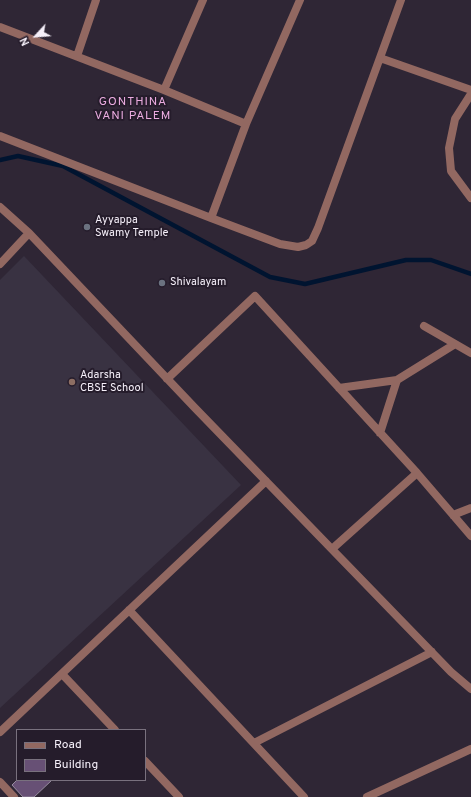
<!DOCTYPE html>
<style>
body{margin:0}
#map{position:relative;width:471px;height:797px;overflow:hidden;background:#2f2635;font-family:Overpass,sans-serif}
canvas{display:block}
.legend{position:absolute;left:16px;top:729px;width:130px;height:52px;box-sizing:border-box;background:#251c2b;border:1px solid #79717e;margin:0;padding:5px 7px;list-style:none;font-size:12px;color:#f6f0fa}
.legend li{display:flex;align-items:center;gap:8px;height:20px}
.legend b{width:20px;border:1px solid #79717e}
.north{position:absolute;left:16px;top:16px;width:40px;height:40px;-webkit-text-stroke:3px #251c2b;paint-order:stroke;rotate:244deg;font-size:11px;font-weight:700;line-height:16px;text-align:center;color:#f6f0fa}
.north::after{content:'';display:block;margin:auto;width:14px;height:18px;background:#f6f0fa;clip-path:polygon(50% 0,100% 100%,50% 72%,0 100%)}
</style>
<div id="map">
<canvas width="471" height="797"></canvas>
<ul class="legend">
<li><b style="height:5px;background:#926861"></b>Road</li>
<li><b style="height:11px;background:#675075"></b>Building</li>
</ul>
<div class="north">N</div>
</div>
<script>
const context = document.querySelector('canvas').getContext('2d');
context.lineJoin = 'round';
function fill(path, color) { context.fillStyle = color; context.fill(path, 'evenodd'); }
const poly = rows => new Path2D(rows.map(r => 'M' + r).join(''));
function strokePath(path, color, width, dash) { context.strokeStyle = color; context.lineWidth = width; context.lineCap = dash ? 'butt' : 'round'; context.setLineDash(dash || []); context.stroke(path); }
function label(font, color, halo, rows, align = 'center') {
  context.font = font + ' Overpass,sans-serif'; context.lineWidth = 4; context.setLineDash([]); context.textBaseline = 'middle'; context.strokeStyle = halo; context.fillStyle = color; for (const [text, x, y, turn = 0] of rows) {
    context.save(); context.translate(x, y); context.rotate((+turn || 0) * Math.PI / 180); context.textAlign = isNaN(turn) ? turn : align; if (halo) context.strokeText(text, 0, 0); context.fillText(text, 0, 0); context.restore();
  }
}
fill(poly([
 [24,256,241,485,0,708,0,280]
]), '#393242');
strokePath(poly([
 [0,160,18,156,63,166,270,277,305,284,406,260,431,260,471,274]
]), '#001430', 4.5);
const building = poly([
 [17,780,52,780,34,797,23,797,12,785,17,780]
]);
fill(building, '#675075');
strokePath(building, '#988da0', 1);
strokePath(poly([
 [203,0,164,90,246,124,211,218],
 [0,27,164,90],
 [77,56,96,0],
 [380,58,471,90],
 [471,94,455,119,449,148,451,171,471,198],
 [246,124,300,0],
 [0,136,211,218,280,244,298,247,306,245,312,241,318,228,401,0],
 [0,207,29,233],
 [0,264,29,233,195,408,451,672,471,689],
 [424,326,471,353],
 [167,379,255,296,417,473,471,536],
 [339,388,397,380,455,344],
 [380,433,397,380],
 [453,515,471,508],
 [332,549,417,473],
 [129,610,304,797],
 [62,674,115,730],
 [0,732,266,481],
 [254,743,432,652],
 [145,761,179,797],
 [0,782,14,797],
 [367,797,471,749]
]), '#926861', 8);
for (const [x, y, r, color] of [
 [87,227,4,"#6b7280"],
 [162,283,4,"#6b7280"],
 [72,382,4,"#8d6e63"]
]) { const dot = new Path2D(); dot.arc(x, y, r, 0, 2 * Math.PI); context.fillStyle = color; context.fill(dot); strokePath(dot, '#251c2b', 1.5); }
label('11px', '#f6f0fa', '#251c2b', [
 ["Ayyappa",95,221],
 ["Swamy Temple",95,234],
 ["Shivalayam",170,283],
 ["Adarsha",80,376],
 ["CBSE School",80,389]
], 'left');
context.letterSpacing = '1px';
label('12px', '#ebace0', '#251c2b', [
 ["GONTHINA",133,103],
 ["VANI PALEM",133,117]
]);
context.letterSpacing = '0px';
</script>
